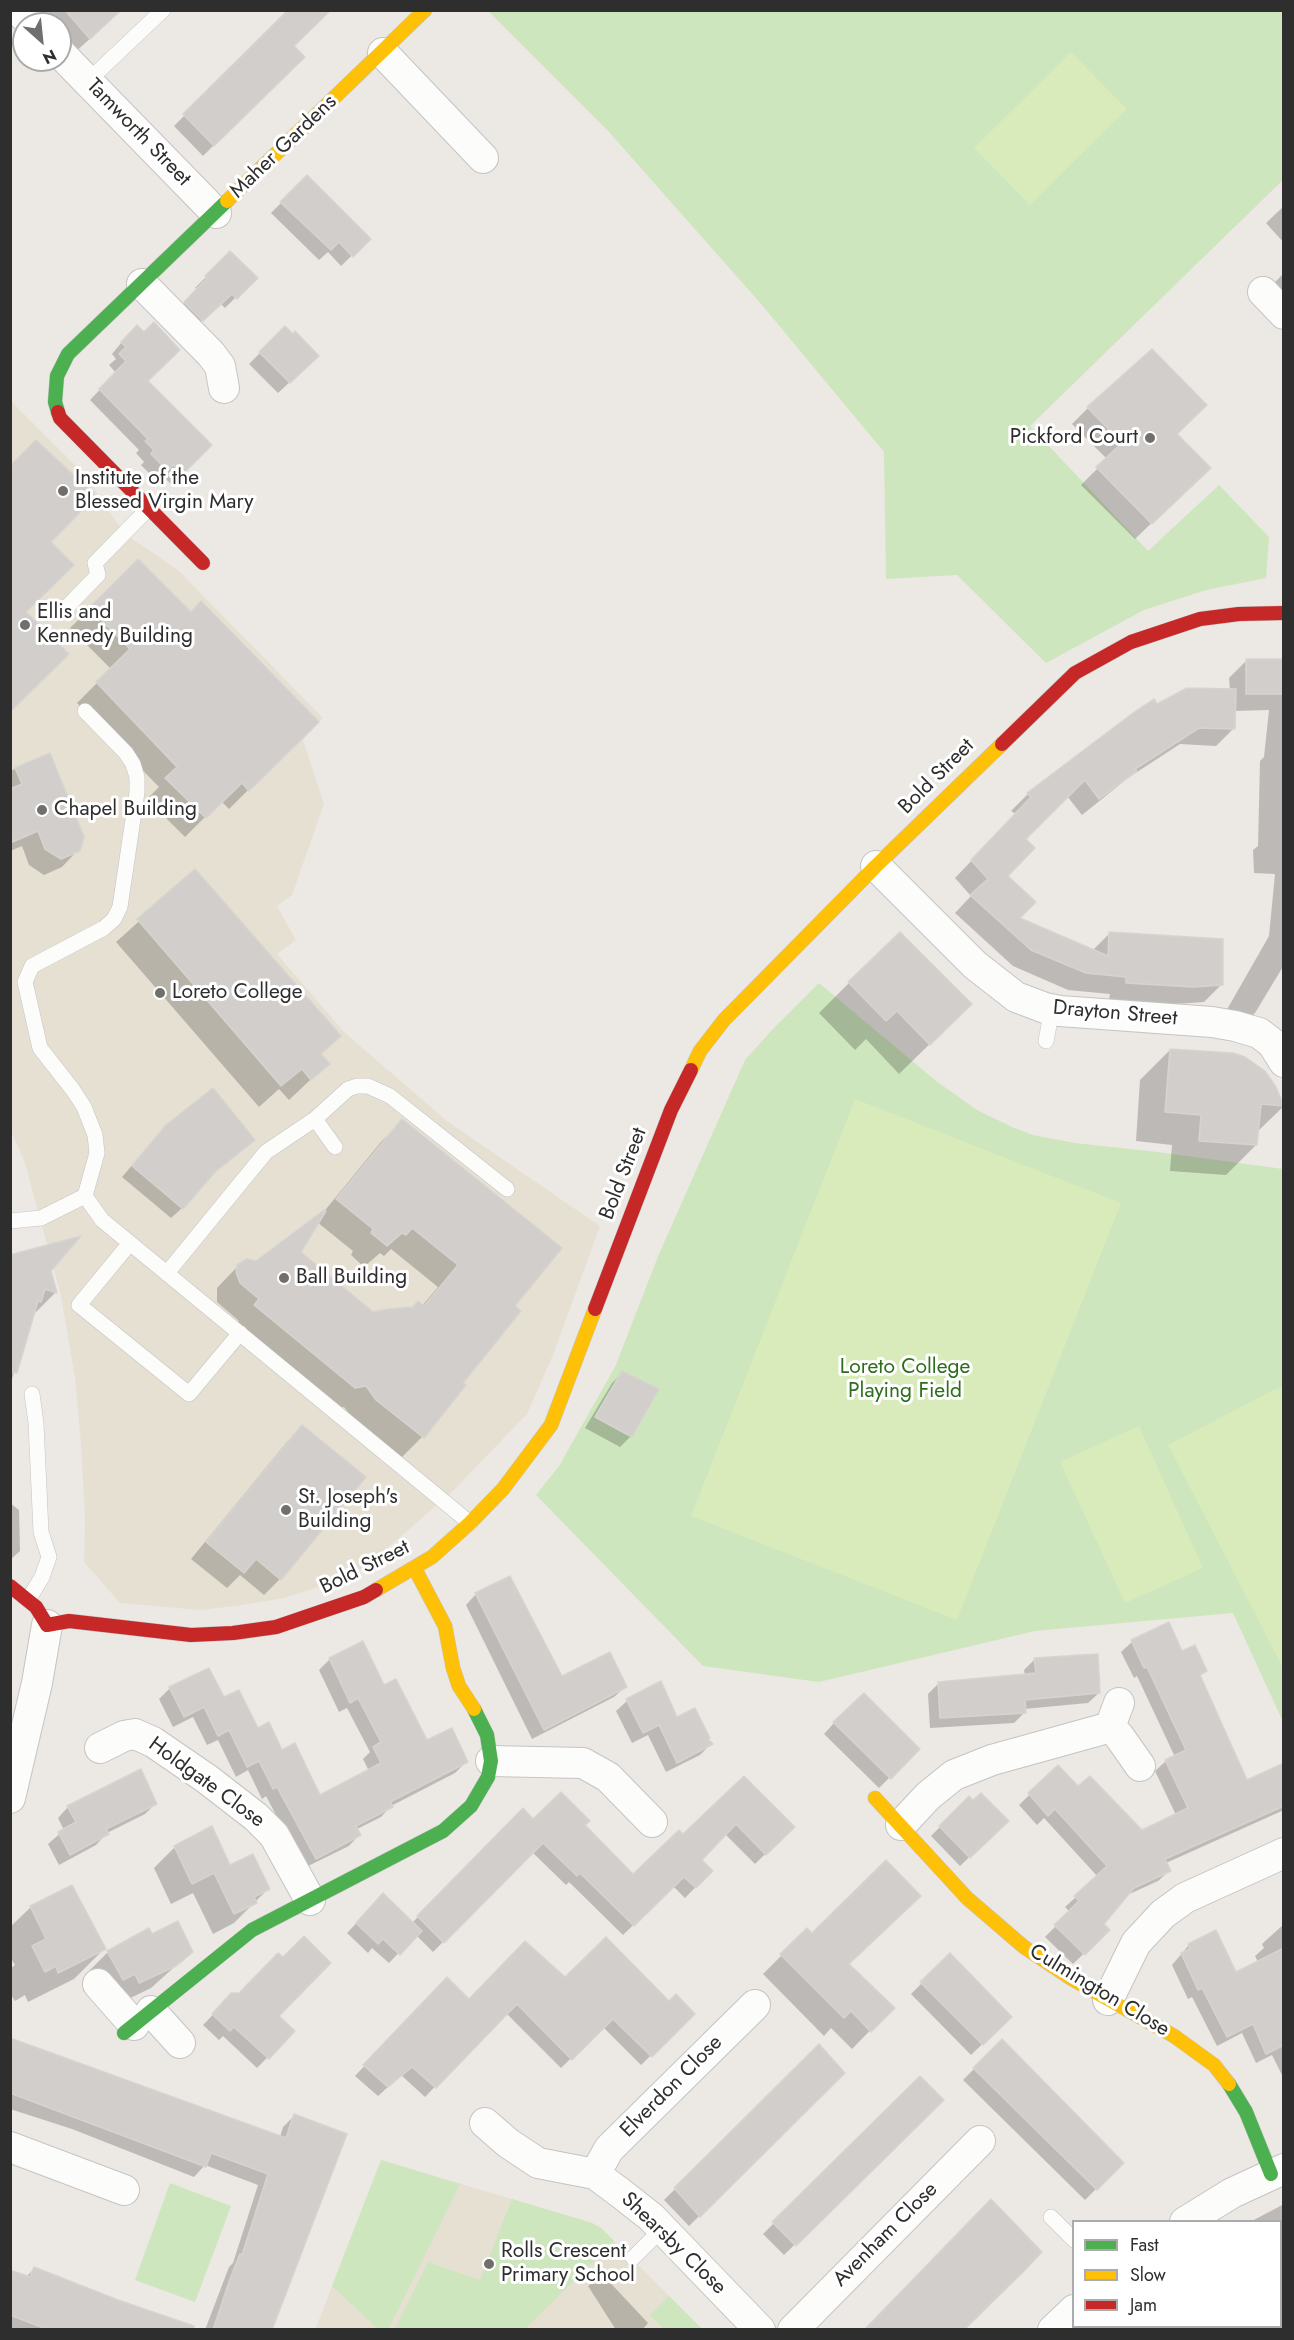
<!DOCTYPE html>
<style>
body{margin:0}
#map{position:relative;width:1294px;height:2340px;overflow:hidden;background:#ece8e4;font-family:Jost,sans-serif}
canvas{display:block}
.frame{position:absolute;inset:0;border:12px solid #2e2e2e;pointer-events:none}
.legend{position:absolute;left:1072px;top:2220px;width:210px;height:108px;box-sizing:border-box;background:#fff;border:2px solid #ababab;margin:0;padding:8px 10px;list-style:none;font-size:18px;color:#2e2e2e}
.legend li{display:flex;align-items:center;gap:12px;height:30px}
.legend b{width:30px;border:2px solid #ababab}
.north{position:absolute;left:12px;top:12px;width:60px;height:60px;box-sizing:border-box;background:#fff;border:2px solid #ababab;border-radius:50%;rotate:153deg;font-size:16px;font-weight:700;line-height:24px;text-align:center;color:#2e2e2e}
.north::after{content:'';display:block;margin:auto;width:21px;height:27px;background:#706f6e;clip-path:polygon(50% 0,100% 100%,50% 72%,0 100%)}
</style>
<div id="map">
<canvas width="1294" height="2340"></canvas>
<div class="frame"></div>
<ul class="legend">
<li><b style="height:8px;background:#4caf50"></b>Fast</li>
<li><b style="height:8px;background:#ffc107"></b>Slow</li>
<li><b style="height:8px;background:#c62828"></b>Jam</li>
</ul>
<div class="north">N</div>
</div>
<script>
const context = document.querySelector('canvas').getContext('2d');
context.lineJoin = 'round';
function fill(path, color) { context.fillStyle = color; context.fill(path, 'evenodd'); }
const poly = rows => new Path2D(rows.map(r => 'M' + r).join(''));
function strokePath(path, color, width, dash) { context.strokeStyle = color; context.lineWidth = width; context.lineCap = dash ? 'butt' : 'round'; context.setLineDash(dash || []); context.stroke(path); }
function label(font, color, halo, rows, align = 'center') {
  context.font = font + ' Jost,sans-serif'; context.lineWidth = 6; context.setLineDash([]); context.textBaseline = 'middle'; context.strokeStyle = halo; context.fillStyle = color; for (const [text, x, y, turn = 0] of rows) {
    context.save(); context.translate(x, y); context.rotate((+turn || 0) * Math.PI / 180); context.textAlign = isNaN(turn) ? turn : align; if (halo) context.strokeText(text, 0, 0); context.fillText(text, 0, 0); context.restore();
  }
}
fill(poly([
 [10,400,84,474,117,523,134,540,178,570,323,718,303,740,324,804,292,895,277,906,296,940,277,954,344,1032,447,1121,600,1226,553,1355,527,1414,453,1491,366,1567,322,1586,284,1598,243,1605,200,1610,120,1603,84,1562,85,1518,81,1444,75,1378,61,1296,25,1163,11,1131],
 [381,2160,592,2223,601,2228,702,2329,315,2330]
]), '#e6e0d3');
fill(poly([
 [488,11,1283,11,1283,180,1030,426,1148,551,1219,485,1269,537,1266,578,1206,590,1144,610,1046,663,957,575,886,579,884,452,762,305,609,132],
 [819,983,936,1081,977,1110,1014,1128,1033,1135,1075,1143,1158,1152,1283,1169,1283,1722,1233,1613,1035,1631,819,1682,703,1666,536,1495,559,1466,615,1367,659,1254,745,1060,772,1030],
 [381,2160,460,2184,388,2330,378,2329,332,2286],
 [170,2183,231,2206,195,2302,135,2280],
 [512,2199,592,2223,601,2228,614,2241,525,2329,395,2329,428,2262,480,2280],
 [669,2296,702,2329,664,2329,650,2315]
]), '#cee6be');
fill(poly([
 [1071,52,1127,109,1030,205,974,148],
 [855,1099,1121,1203,957,1620,691,1516],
 [1283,1385,1283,1668,1168,1445],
 [1139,1426,1203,1568,1125,1603,1060,1462]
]), '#d9eabb');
fill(poly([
 [41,10,122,10,63,63,60,59,60,24,28,24],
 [283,10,329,10,292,46,302,57,203,156,174,126,286,14],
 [307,177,369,239,341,266,328,252,319,260,271,213],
 [1284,206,1284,243,1266,223],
 [230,253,255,278,225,308,220,303,191,331,174,313,198,290,195,288],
 [1284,273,1284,295,1273,284],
 [285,328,307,366,278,393,249,364],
 [126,337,146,381,210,445,171,484,162,475,156,480,141,465,144,462,136,453,139,450,90,400,116,373,109,365,116,359,112,354],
 [1088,408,1175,434,1192,484,1135,539,1081,485,1107,459,1072,424],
 [138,561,191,614,317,722,229,809,221,801,185,837,147,799,159,787,77,703,111,669,70,628],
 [1246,661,1284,661,1284,965,1255,1013,1238,1030,1221,1020,1269,936,1275,874,1254,873,1253,850,1258,846,1260,761,1264,757,1269,710,1234,711,1233,729,1216,746,1180,744,1128,778,1082,815,1067,796,1024,839,1006,876,1017,919,1092,951,1110,933,1222,984,1204,1002,1175,1004,1109,1000,1110,994,1068,990,1013,966,955,913,971,896,955,878,1016,814,1011,811,1028,794,1157,706,1230,691,1229,678],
 [49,755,78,850,62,867,44,875,29,865,22,846,10,851,10,771],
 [195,871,339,1036,320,1055,327,1064,289,1100,279,1089,259,1107,116,942],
 [849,983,940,1034,899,1074,866,1039,855,1050,819,1013],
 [1170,1050,1284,1106,1257,1132,1256,1145,1226,1175,1170,1171,1172,1145,1136,1141,1140,1080],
 [402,1121,513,1306,461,1383,464,1386,422,1437,401,1458,355,1421,344,1407,333,1408,234,1327,239,1321,217,1302,217,1288,238,1266,257,1262,322,1214,381,1142],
 [317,1222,353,1251,351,1255,364,1267,380,1253,384,1256,391,1249,438,1287,422,1306,373,1314,299,1253],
 [158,1135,182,1208,171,1218,122,1177],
 [10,1258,49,1270,55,1293,32,1316,10,1385],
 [622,1373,631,1436,620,1447,585,1428,612,1383],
 [302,1427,280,1579,264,1595,240,1575,227,1588,191,1559,286,1443],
 [10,1503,19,1510,20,1551,10,1560],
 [476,1594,561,1678,625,1687,614,1697,532,1739,466,1605],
 [1132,1642,1181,1653,1205,1671,1199,1677,1246,1782,1284,1765,1284,1810,1166,1863,1169,1871,1158,1881,1125,1896,1102,1924,1108,1930,1073,1964,1045,1937,1070,1912,1065,1907,1098,1877,1044,1818,1037,1825,1019,1805,1058,1767,1078,1789,1142,1831,1176,1815,1155,1771,1166,1761,1175,1757,1137,1676,1134,1678,1121,1652],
 [330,1659,384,1687,427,1742,466,1762,455,1773,391,1806,381,1817,357,1829,359,1835,349,1846,304,1868,266,1796,262,1799,248,1770,236,1777,218,1740,207,1745,193,1717,173,1727,159,1699,170,1688,223,1699,282,1752,319,1797,369,1771,363,1759,370,1752,347,1708,339,1712,319,1670],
 [1035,1659,1099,1693,1088,1703,1024,1709,1025,1712,1014,1723,930,1728,928,1694,939,1683,1025,1675,1024,1670],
 [661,1683,677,1719,711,1744,700,1755,666,1772,648,1735,632,1743,616,1711,627,1701],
 [834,1723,918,1749,879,1788,824,1734],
 [744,1778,793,1827,755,1864,725,1834,700,1860,711,1871,685,1898,673,1886,623,1935,569,1882,566,1885,532,1852,433,1952,416,1935,389,1963,372,1948,368,1953,347,1933,374,1905,412,1923,523,1810,533,1821,583,1825,633,1876,683,1836],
 [969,1798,1007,1821,960,1866,931,1836],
 [156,1803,145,1814,107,1833,96,1845,59,1865,48,1844,64,1830,58,1818,68,1807],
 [175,1847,230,1867,268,1889,234,1923,213,1934,193,1893,171,1904,154,1868],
 [71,1887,104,1949,74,1979,28,2002,25,1995,15,2001,10,1993,10,1969,15,1965,10,1957,10,1927,31,1907],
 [1284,1924,1284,2079,1272,2055,1256,2063,1242,2033,1217,2046,1192,1997,1188,1999,1172,1965,1189,1945,1235,1974,1258,1962,1255,1956,1264,1948,1262,1944],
 [807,1930,848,1965,892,2008,852,2049,831,2028,824,2036,763,1974],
 [152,1936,191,1952,151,1988,116,2005,100,2002,85,1975,108,1952],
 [950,1955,1010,2017,971,2055,911,1994],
 [565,1979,669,2003,693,2014,641,2065,603,2027,561,2068,506,2013,425,2097,401,2075,378,2096,355,2076,437,1989,469,2001],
 [232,1995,239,1995,276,2016,293,2031,257,2068,223,2036,219,2040,203,2025],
 [10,2039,280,2137,283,2127,294,2116,270,2330,205,2330,229,2267,233,2263,258,2185,205,2165,194,2177,72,2129,10,2109],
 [1002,2041,1122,2163,1085,2200,963,2080],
 [819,2046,843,2073,689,2226,664,2200],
 [920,2078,942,2100,784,2255,763,2234],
 [1284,2204,1284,2243,1280,2245,1280,2222,1250,2222],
 [34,2269,118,2301,198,2330,10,2329,10,2275,26,2277],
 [602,2274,648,2323,642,2330,616,2330,588,2286],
 [1284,2297,1284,2330,1278,2330,1277,2326,1280,2326,1280,2299],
 [1108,2326,1125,2326,1128,2330,1105,2330],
 [1207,2326,1264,2326,1267,2330,1210,2330]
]), '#0003');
const building = poly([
 [65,10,121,10,90,39,65,10],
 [288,10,331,10,294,46,305,57,214,146,183,114,288,10],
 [307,175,371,239,353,257,339,242,331,250,280,202,307,175],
 [230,251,258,278,237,299,232,294,203,321,184,302,207,278,205,276,230,251],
 [154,322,180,350,148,381,212,445,183,474,173,465,168,471,151,454,154,450,145,441,148,439,99,389,126,361,119,354,126,347,121,342,137,325,144,332,154,322],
 [285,326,293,334,295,331,319,356,290,383,259,352,285,326],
 [1152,349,1207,405,1177,434,1211,468,1152,524,1096,467,1122,443,1087,407,1152,349],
 [36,440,96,496,51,542,74,565,26,612,69,654,10,712,10,466,36,440],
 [138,559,191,612,201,601,319,722,249,791,242,783,206,818,165,778,177,767,96,682,130,649,89,608,138,559],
 [1246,659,1284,659,1284,694,1246,694,1246,659],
 [1187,688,1236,689,1235,729,1199,728,1135,769,1137,771,1099,799,1085,780,1026,839,1035,848,1008,876,1036,902,1020,918,1108,956,1109,932,1223,939,1223,985,1193,987,1126,983,1126,977,1086,973,1031,950,970,895,988,879,971,860,1031,797,1027,793,1133,713,1154,699,1157,704,1187,688],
 [50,753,84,837,80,851,61,859,45,849,38,831,10,843,10,789,22,784,15,768,50,753],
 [195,869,341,1036,321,1054,330,1064,311,1080,302,1069,281,1086,137,919,195,869],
 [900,932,972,1004,930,1045,897,1011,886,1021,848,982,900,932],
 [1170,1049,1233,1053,1245,1057,1265,1071,1276,1087,1284,1106,1261,1104,1257,1145,1199,1141,1201,1115,1165,1112,1170,1049],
 [213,1088,255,1140,215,1172,183,1209,132,1166,166,1125,213,1088],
 [402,1119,562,1248,515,1306,521,1311,463,1383,466,1385,424,1438,376,1400,366,1386,355,1388,254,1305,259,1299,240,1283,236,1272,237,1265,247,1259,256,1261,324,1210,326,1211,301,1252,373,1312,388,1309,413,1307,418,1301,424,1306,458,1265,412,1228,406,1235,402,1233,387,1246,371,1233,373,1229,336,1199,402,1119],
 [81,1236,51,1271,57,1293,45,1289,41,1302,38,1301,17,1373,10,1372,10,1255,81,1236],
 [622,1371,659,1389,632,1437,595,1417,622,1371],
 [302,1425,366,1477,281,1580,256,1559,244,1573,206,1542,302,1425],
 [510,1576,562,1676,610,1652,627,1687,544,1730,475,1593,510,1576],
 [1169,1622,1182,1651,1195,1645,1207,1671,1200,1675,1247,1780,1284,1763,1284,1806,1165,1859,1171,1871,1134,1888,1104,1924,1110,1930,1085,1955,1054,1925,1079,1901,1074,1896,1107,1866,1055,1809,1048,1816,1028,1793,1058,1765,1078,1786,1090,1776,1142,1830,1188,1808,1165,1760,1186,1750,1147,1667,1144,1668,1131,1640,1169,1622],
 [363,1641,384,1685,396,1679,427,1740,452,1728,468,1762,390,1802,393,1807,356,1826,361,1835,316,1859,277,1787,273,1789,259,1761,247,1767,229,1730,218,1736,204,1707,184,1717,169,1687,209,1668,224,1697,239,1690,258,1728,269,1722,282,1750,295,1743,320,1795,381,1763,373,1747,381,1742,358,1698,350,1703,329,1658,363,1641],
 [1098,1654,1100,1693,1025,1700,1026,1713,940,1718,938,1682,1036,1673,1034,1658,1098,1654],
 [661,1681,677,1717,695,1708,710,1738,708,1739,713,1744,677,1763,659,1725,643,1733,626,1699,661,1681],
 [864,1693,920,1749,891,1779,833,1722,864,1693],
 [141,1769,157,1804,106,1829,109,1834,70,1855,58,1832,76,1822,67,1806,141,1769],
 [744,1776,795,1827,766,1855,736,1824,702,1860,713,1871,696,1888,684,1877,634,1926,580,1873,577,1876,543,1843,444,1943,417,1916,523,1808,533,1819,561,1792,590,1821,585,1825,633,1874,679,1830,683,1834,744,1776],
 [981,1793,1009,1821,970,1858,939,1826,969,1796,973,1800,981,1793],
 [212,1826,230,1865,253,1854,270,1889,254,1897,257,1903,234,1914,214,1873,192,1884,174,1846,212,1826],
 [886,1860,921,1896,849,1964,895,2008,871,2032,851,2011,844,2018,780,1954,807,1928,812,1933,886,1860],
 [72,1885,106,1949,58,1973,56,1966,45,1972,32,1946,46,1939,30,1906,72,1885],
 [383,1893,422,1931,400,1955,383,1939,378,1944,356,1923,383,1893],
 [178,1921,193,1952,176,1966,139,1983,135,1974,123,1980,107,1951,149,1928,152,1934,178,1921],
 [1216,1930,1236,1972,1284,1948,1284,2045,1266,2054,1253,2024,1227,2037,1202,1988,1198,1990,1181,1953,1190,1949,1188,1944,1216,1930],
 [304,1936,331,1963,279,2016,295,2031,269,2059,234,2027,230,2031,212,2014,231,1993,239,1993,278,1953,283,1957,304,1936],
 [606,1937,669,2001,676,1994,695,2014,652,2057,613,2019,572,2060,517,2004,436,2088,412,2067,388,2087,363,2065,447,1977,469,1999,525,1941,565,1977,606,1937],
 [950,1953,1012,2017,983,2045,920,1982,950,1953],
 [10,2038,286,2138,294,2114,347,2134,272,2330,213,2330,230,2279,240,2254,242,2255,268,2174,211,2153,206,2167,10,2093,10,2038],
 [1002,2039,1124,2163,1097,2190,973,2068,1002,2039],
 [819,2044,845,2073,700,2217,674,2188,819,2044],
 [920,2076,944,2100,796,2246,772,2222,920,2076],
 [991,2199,1042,2252,1025,2270,964,2330,864,2330,991,2199],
 [34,2267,118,2300,194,2326,194,2330,49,2330,10,2315,10,2270,30,2277,34,2267]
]);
fill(building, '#d1cecb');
strokePath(building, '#d7d4d0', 1.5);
const lane = poly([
 [88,81,163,10],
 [63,611,98,575,95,563,149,508],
 [85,711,126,753,133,764,137,777,137,792,120,907,114,919,104,928,32,966,25,982,40,1048,73,1090,84,1107,95,1135,97,1153,85,1196,102,1220,470,1523],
 [1046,1041,1052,1009],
 [315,1119,335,1147],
 [10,1221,41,1218,85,1196],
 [130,1243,79,1305,189,1394,240,1333],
 [167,1273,266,1152,315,1119,348,1089,357,1086,368,1086,390,1096,507,1189],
 [28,1600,42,1577,49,1557,41,1532,36,1423,32,1394],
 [1051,2217,1074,2240],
 [633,2258,662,2229]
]);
const street = poly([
 [18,10,32,24],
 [60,53,216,213],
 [383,53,483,158],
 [142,284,211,354,220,366,224,388],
 [1263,292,1284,314],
 [876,866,975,965,1016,997,1045,1008,1060,1011,1212,1022,1235,1026,1259,1033,1272,1043,1284,1062],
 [1110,1727,1119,1703],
 [100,1748,124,1736,135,1734,153,1742,207,1779,256,1817,274,1835,310,1900],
 [491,1761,583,1763,608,1777,652,1822],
 [10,1798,37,1683,47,1625],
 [901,1825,928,1796,954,1775,992,1760,1100,1730,1110,1727,1119,1736,1140,1766],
 [98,1984,134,2025],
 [1108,2000,1136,1943,1163,1914,1185,1898,1284,1853],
 [151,2011,180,2043],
 [485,2123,508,2143,538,2163,595,2174,623,2195,651,2217,760,2330],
 [10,2147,124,2190],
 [595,2174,609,2149,755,2005],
 [1185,2222,1232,2193,1284,2169],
 [1179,2326,1182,2330],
 [793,2330,980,2141],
 [1053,2330,1074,2310]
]);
const fast = poly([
 [58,412,55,402,57,376,68,354,227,201],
 [124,2033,252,1930,443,1831,471,1806,488,1777,491,1761,487,1735,474,1709],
 [1229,2084,1246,2112,1271,2174]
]);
const slow = poly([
 [227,201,425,10],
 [691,1070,700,1051,724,1020,876,866,1002,744],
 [415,1569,445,1626,453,1668,459,1686,474,1709],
 [376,1590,432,1557,470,1523,503,1489,551,1425,595,1309],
 [875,1798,967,1898,1024,1947,1072,1979,1174,2036,1214,2065,1229,2084]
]);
const jam = poly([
 [58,412,60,418,203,563],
 [1002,744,1075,673,1131,642,1200,619,1239,614,1284,613],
 [595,1309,671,1110,691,1070],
 [10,1586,36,1607,47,1625,69,1621,191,1635,233,1633,276,1627,364,1597,376,1590]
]);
strokePath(lane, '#c5c4c5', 16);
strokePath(street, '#c5c4c5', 32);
strokePath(fast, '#c5c4c5', 15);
strokePath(slow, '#c5c4c5', 15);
strokePath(jam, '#c5c4c5', 15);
strokePath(lane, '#fcfcfb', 15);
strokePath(street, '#fcfcfb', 30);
strokePath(fast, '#4caf50', 14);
strokePath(slow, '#ffc107', 14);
strokePath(jam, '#c62828', 14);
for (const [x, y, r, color] of [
 [1150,438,6,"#706f6e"],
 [63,491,6,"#706f6e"],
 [25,625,6,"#706f6e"],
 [42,810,6,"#706f6e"],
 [160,993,6,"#706f6e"],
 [284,1278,6,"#706f6e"],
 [286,1510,6,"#706f6e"],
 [489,2264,6,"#706f6e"]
]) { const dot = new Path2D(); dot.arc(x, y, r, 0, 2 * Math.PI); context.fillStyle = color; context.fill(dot); strokePath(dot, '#fff', 2); }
label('21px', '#2e2e2e', '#fff', [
 ["Tamworth Street",138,133,46],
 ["Maher Gardens",284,147,-44],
 ["Bold Street",937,777,-45],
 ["Drayton Street",1115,1014,5],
 ["Bold Street",624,1174,-69],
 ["Bold Street",365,1568,-26],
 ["Holdgate Close",206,1783,36],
 ["Culmington Close",1099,1991,31],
 ["Elverdon Close",672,2087,-45],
 ["Avenham Close",886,2235,-45],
 ["Shearsby Close",673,2244,44]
]);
label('21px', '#2e2e2e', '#fff', [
 ["Pickford Court",1138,438,"right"],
 ["Institute of the",75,479],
 ["Blessed Virgin Mary",75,503],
 ["Ellis and",37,613],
 ["Kennedy Building",37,637],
 ["Chapel Building",54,810],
 ["Loreto College",172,993],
 ["Ball Building",296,1278],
 ["St. Joseph's",298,1498],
 ["Building",298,1522],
 ["Rolls Crescent",501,2252],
 ["Primary School",501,2276]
], 'left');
label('21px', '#2c6e1b', '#fff', [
 ["Loreto College",905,1368],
 ["Playing Field",905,1392]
]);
</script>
